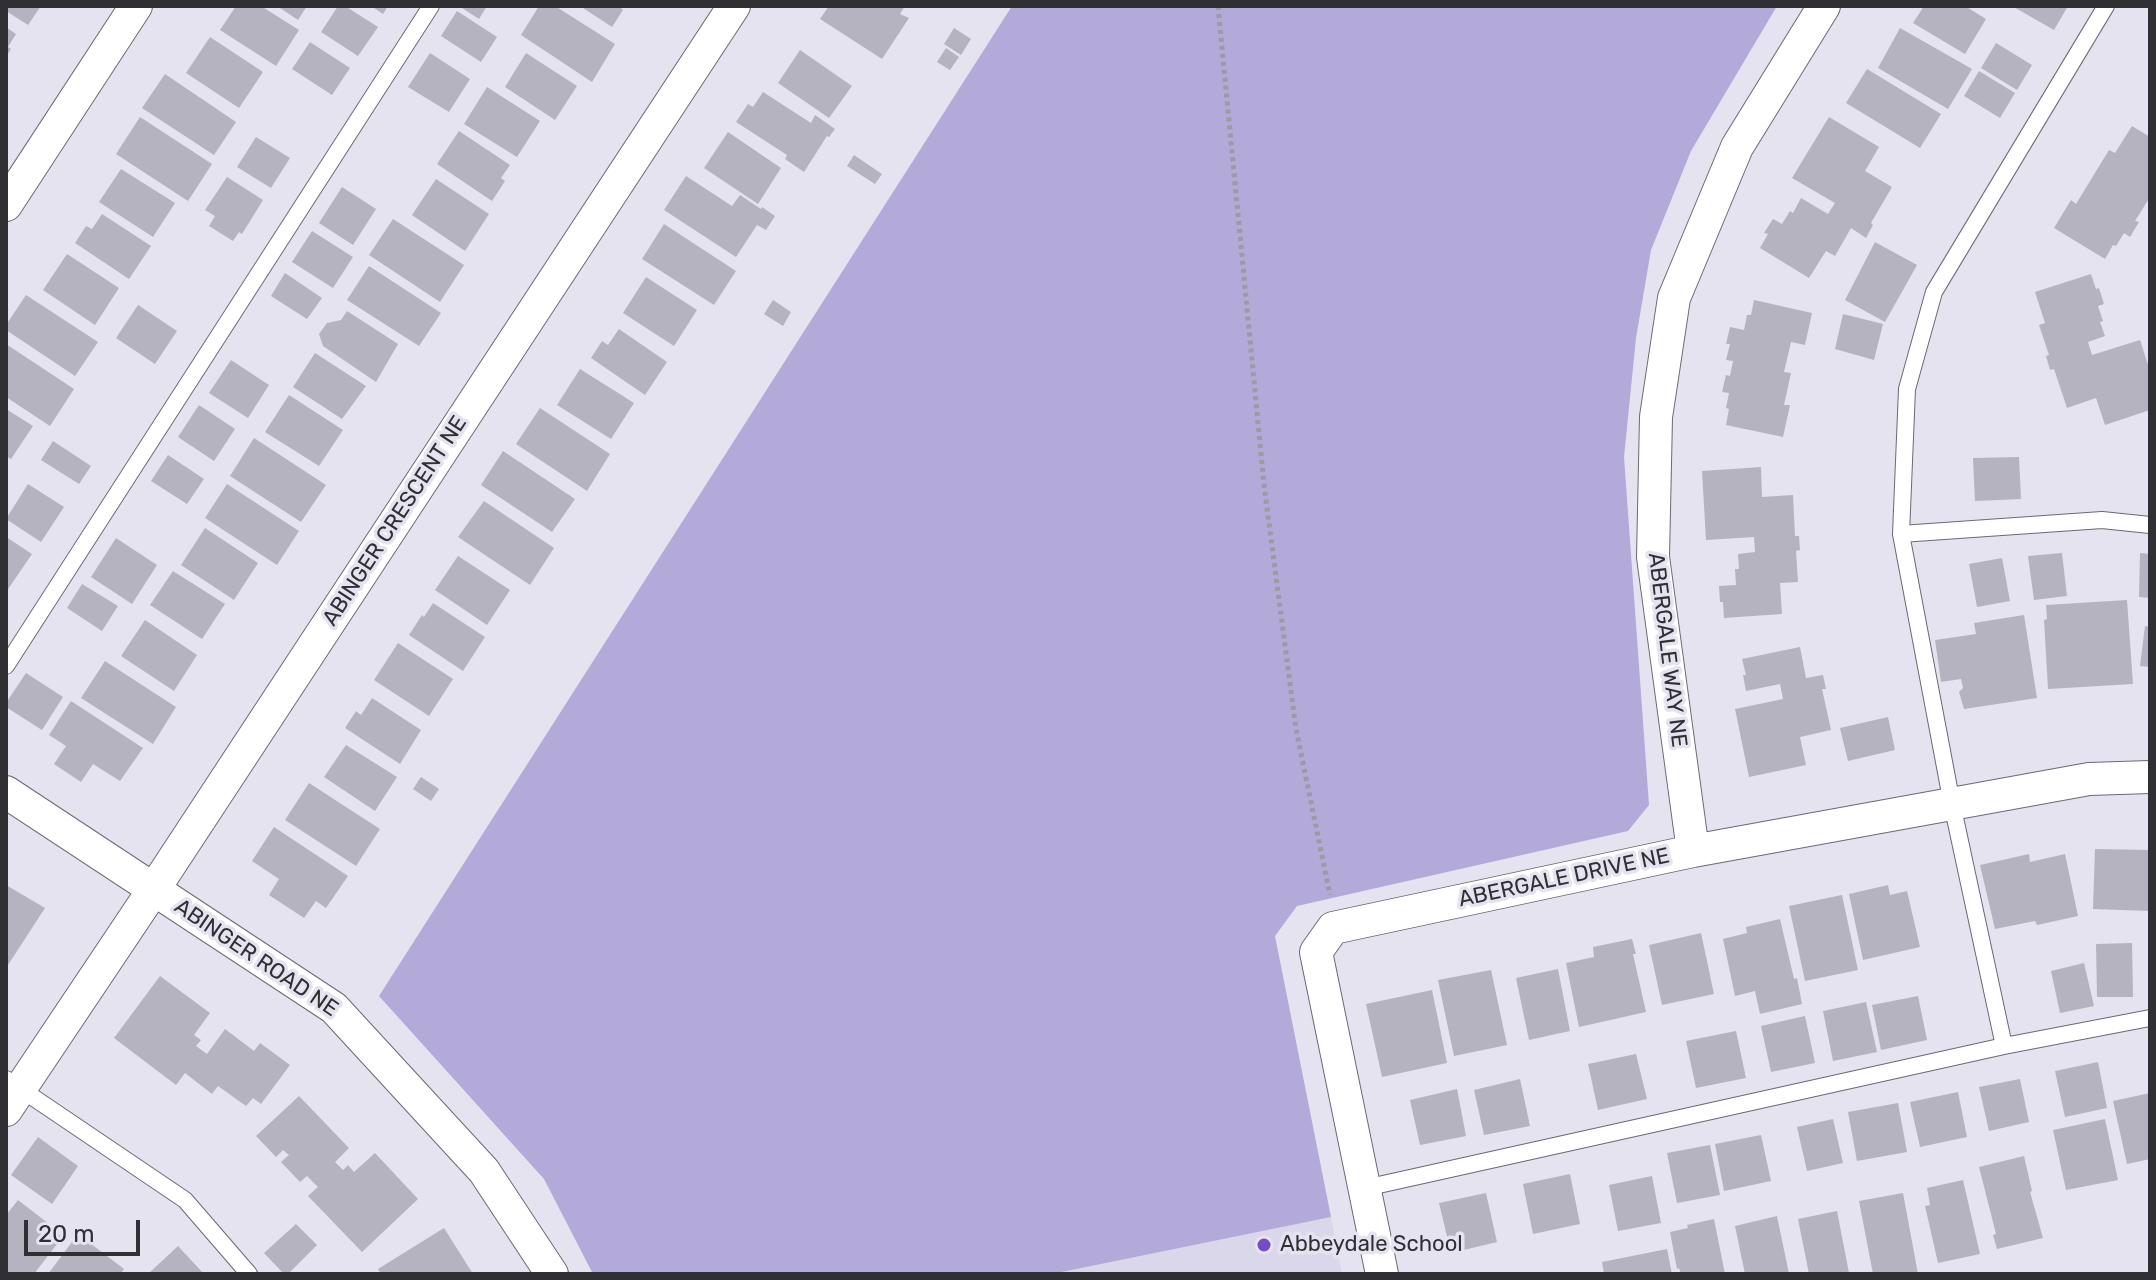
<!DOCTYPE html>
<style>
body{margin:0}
#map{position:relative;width:2156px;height:1280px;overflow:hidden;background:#e5e3f0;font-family:Rubik,sans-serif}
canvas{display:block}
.frame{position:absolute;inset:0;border:8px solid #302f34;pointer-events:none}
.scale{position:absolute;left:24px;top:1220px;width:116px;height:36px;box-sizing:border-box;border:4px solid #302f34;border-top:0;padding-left:10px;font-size:24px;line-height:28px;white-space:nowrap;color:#302f34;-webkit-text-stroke:6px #e5e3f0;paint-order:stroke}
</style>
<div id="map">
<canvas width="2156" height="1280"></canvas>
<div class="frame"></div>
<div class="scale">20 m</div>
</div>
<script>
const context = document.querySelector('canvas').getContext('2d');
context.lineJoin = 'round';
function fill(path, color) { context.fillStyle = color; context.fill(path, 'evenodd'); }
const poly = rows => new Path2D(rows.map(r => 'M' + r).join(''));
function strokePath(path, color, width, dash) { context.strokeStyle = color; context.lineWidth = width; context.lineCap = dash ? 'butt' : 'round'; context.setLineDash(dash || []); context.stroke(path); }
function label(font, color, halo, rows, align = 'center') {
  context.font = font + ' Rubik,sans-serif'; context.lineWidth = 7; context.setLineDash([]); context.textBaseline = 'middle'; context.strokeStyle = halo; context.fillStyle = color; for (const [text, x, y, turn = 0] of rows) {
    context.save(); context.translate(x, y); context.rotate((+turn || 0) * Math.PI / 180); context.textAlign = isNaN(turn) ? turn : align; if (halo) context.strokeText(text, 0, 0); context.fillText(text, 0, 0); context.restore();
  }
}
fill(poly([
 [1331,1217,1342,1274,1052,1274]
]), '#dad7ea');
fill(poly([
 [1012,6,1777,6,1691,151,1651,250,1636,338,1624,457,1649,805,1628,831,1297,906,1275,936,1331,1217,1052,1274,593,1274,544,1179,379,996]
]), '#b3aad9');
fill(poly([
 [6,6,41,6,28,25,6,11],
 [236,6,261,6,299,30,276,66,220,30],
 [277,6,307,6,298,20],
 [338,6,345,6,378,27,358,56,321,32],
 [371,6,388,6,383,14],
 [459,6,487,6,479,19],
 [539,6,555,6,615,44,592,82,521,35],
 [580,6,622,6,621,8,623,10,612,27],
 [829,6,905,6,900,14,909,18,882,59,820,19],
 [1924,6,1965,6,1986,19,1965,54,1913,23],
 [2012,6,2068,6,2054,30],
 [457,11,497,37,481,62,441,36],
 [6,27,16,34,8,47,11,49,6,57],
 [954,28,971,39,961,55,944,44],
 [1900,28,1972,69,1948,109,1878,68],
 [210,37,263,72,239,108,186,73],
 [310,42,350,68,332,95,292,69],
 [1996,43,2032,65,2017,90,1981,68],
 [946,48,959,57,950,70,937,62],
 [800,50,852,86,829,118,778,83],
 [430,53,470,79,449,112,408,87],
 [526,53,577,86,555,120,505,87],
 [1867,69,1941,114,1920,148,1846,103],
 [1979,71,2015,93,2000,118,1964,96],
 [165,74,236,122,214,155,142,108],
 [487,87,540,121,517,157,464,124],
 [763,92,811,123,815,115,835,129,829,137,827,136,804,172,785,159,787,155,736,122,748,104,753,107],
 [140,117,212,164,188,201,116,154],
 [1829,117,1879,147,1865,171,1892,187,1871,223,1873,225,1866,238,1851,228,1835,256,1826,251,1809,278,1760,248,1768,234,1764,233,1773,219,1782,224,1790,211,1793,213,1801,198,1828,214,1835,203,1792,178],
 [2132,126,2150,137,2150,197,2135,221,2139,222,2130,237,2124,233,2116,246,2113,245,2105,259,2054,228,2071,200,2076,204,2109,150,2115,153],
 [459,131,510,165,501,178,505,181,492,201,437,164],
 [728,132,781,168,758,204,704,168],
 [256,137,290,158,271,188,237,167],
 [854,155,882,174,875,184,847,166],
 [121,169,175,203,153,237,99,202],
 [686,176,732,206,740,195,761,209,762,207,775,216,766,230,757,225,736,257,664,210],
 [227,177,263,200,242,234,239,232,233,241,209,226,215,216,205,210],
 [436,179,489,214,465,251,412,215],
 [342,187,376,209,353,245,319,223],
 [102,214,151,246,129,279,75,243,86,226,92,229],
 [393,219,464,265,440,302,369,255],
 [664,224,736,271,714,305,642,259],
 [312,231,353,257,333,288,292,262],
 [1875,242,1917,265,1885,322,1845,300],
 [67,254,119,288,95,325,43,290],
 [369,266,441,313,419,346,347,300],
 [285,273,322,298,307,319,271,296],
 [2091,274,2096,289,2099,288,2104,304,2098,306,2103,321,2100,322,2105,336,2088,342,2092,355,2140,340,2150,371,2150,410,2105,425,2096,398,2067,408,2054,369,2050,370,2046,356,2049,355,2039,325,2045,323,2035,292],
 [646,277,697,310,674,346,623,313],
 [26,295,98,342,75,376,6,330,6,325],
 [773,300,791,312,783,326,764,314],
 [1754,300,1812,313,1805,345,1791,342,1784,372,1791,373,1784,405,1790,405,1783,437,1726,425,1729,409,1726,408,1729,393,1722,392,1726,375,1730,376,1733,361,1726,360,1730,344,1726,344,1730,327,1744,330,1747,315,1751,315],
 [138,305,177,331,155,364,116,338],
 [347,311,398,344,376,382,323,346,319,334,327,323,341,320],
 [1843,314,1883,324,1874,360,1835,349],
 [619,329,667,362,645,395,591,358,602,341,608,345],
 [6,344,74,389,50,426,6,397],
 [315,353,366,386,342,419,293,387],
 [231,360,269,385,248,418,209,393],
 [580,369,634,403,611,439,557,405],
 [289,395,343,430,319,466,265,432],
 [199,405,235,429,214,461,178,437],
 [540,408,610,454,587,491,516,444],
 [6,409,33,426,11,459,6,456],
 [254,438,326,485,301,522,230,476],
 [53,441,91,466,79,484,41,460],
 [503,451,575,499,552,532,481,485],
 [168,455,204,479,187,504,151,481],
 [2019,457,2021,499,1975,501,1973,458],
 [1761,467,1762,497,1793,495,1795,536,1799,536,1800,550,1796,551,1798,582,1780,583,1782,614,1724,618,1723,602,1720,602,1719,586,1736,585,1735,569,1739,569,1738,554,1755,552,1754,537,1706,540,1702,471],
 [28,484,64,507,41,542,6,519],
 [227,484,299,531,277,565,205,518],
 [484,501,554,548,530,585,458,537],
 [205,528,258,563,234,600,181,565],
 [6,537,32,554,6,592],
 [116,538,157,565,132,604,91,577],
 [2062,553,2067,596,2034,600,2028,556],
 [2140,553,2150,554,2150,598,2139,597],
 [458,556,510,590,487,625,435,590],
 [2002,558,2010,601,1977,607,1969,564],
 [173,571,225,604,202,639,150,605],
 [82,584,118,606,102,631,67,608],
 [2127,600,2133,684,2048,689,2044,620,2047,619,2046,605],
 [433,603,485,637,463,671,409,635,422,615,424,617],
 [2024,615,2037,698,1964,709,1959,692,1963,688,1961,679,1941,682,1935,640,1976,634,1974,623],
 [145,620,197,655,174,691,121,656],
 [2145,626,2150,627,2150,667,2140,666],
 [398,643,453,679,429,716,374,680],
 [1800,647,1806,678,1823,675,1826,689,1822,689,1831,730,1800,737,1806,765,1749,777,1735,709,1783,699,1780,684,1746,691,1743,675,1746,675,1742,659],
 [105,661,176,707,153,744,81,698],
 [26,673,63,697,42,730,6,707,6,703],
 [372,698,421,730,400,764,345,728,356,711,361,715],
 [71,701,143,748,120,781,93,764,81,782,54,764,66,746,49,735],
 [1888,717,1895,750,1848,761,1840,728],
 [346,745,397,777,375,811,324,777],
 [421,777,439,789,431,801,413,789],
 [309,783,380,829,356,866,285,820],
 [274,827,348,876,326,908,316,901,304,918,269,895,279,879,252,861],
 [2095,849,2150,850,2150,911,2093,909],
 [2029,854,2030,862,2065,854,2078,916,2037,925,2035,921,1995,929,1980,865],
 [6,885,45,908,6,968],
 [1888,885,1890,895,1907,891,1920,947,1863,960,1849,894],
 [1842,895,1858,970,1805,981,1789,906],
 [1780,919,1794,979,1797,978,1802,1004,1760,1014,1755,991,1735,996,1723,939,1747,933,1746,927],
 [1701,933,1714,994,1662,1005,1649,945],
 [1632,939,1636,954,1633,954,1646,1012,1579,1027,1566,963,1594,957,1593,947],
 [2132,943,2133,997,2097,997,2096,944],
 [2084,963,2094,1006,2060,1013,2051,971],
 [1558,969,1570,1031,1529,1040,1516,978],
 [1491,970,1507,1045,1454,1056,1438,980],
 [160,976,210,1013,194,1035,201,1040,196,1046,207,1054,225,1029,254,1051,260,1043,290,1065,261,1104,253,1098,246,1106,218,1086,212,1094,185,1073,176,1085,114,1038],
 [1432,990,1447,1063,1382,1077,1366,1004],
 [1918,996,1927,1040,1881,1050,1872,1005],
 [1866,1002,1877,1052,1833,1061,1823,1011],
 [1805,1016,1815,1063,1771,1072,1761,1026],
 [1736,1031,1746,1078,1696,1088,1686,1041],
 [1636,1054,1647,1099,1598,1110,1588,1064],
 [2098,1062,2107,1108,2065,1117,2055,1071],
 [1520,1079,1530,1126,1484,1135,1474,1090],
 [2020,1079,2029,1122,1989,1131,1979,1087],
 [1457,1089,1466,1136,1420,1145,1410,1100],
 [1958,1092,1967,1137,1920,1147,1910,1102],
 [2150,1093,2150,1159,2127,1164,2113,1101],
 [299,1096,349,1148,335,1162,343,1170,348,1165,354,1172,375,1153,418,1199,362,1252,308,1196,318,1187,307,1176,300,1182,281,1162,289,1155,283,1150,276,1157,256,1136],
 [1898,1103,1907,1152,1857,1161,1848,1112],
 [1833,1119,1843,1163,1807,1171,1797,1127],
 [2105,1119,2118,1180,2066,1190,2053,1130],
 [1761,1135,1771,1181,1724,1191,1715,1144],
 [38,1137,78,1166,52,1204,11,1175],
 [1710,1145,1720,1195,1677,1203,1667,1153],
 [2024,1156,2032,1191,2030,1192,2043,1238,1997,1249,1993,1235,1996,1234,1979,1167],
 [1570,1174,1580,1224,1533,1234,1523,1184],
 [1652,1176,1661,1223,1618,1231,1609,1185],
 [1963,1180,1980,1254,1938,1263,1925,1206,1930,1205,1927,1188],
 [1486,1193,1497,1242,1451,1253,1439,1203],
 [1903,1193,1918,1274,1873,1274,1859,1201],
 [18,1200,49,1224,48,1226,61,1236,56,1242,57,1244,34,1274,6,1274,6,1215],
 [1837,1211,1849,1273,1809,1274,1798,1219],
 [1777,1216,1789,1274,1745,1274,1735,1226],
 [1714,1219,1725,1274,1681,1274,1679,1268,1677,1269,1670,1232,1688,1228,1687,1225],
 [296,1224,317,1245,288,1274,284,1274,264,1253],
 [444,1228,473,1274,381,1274,378,1269],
 [78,1234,124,1269,120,1274,48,1274],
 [178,1246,204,1274,148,1274],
 [1667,1249,1672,1274,1604,1274,1602,1262]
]), '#b5b3bf');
const lane = poly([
 [1901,534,2102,520,2150,525],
 [6,666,431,6],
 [2004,1046,2150,1018],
 [6,1079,185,1200,249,1274],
 [1365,1188,2004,1046,1952,804,1901,534,1907,389,1934,292,2106,6]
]);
const street = poly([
 [6,205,136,6],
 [6,792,334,1008,484,1171,552,1274],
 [1693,851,1653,557,1656,417,1674,298,1737,147,1824,6],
 [6,1110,154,889,734,6],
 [1382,1274,1316,952,1333,928,1693,851,2089,779,2150,777]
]);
strokePath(lane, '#6b6974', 18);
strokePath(street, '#6b6974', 34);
strokePath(poly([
 [1218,6,1264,485,1296,729,1330,895]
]), '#9c9aa4', 5, [4, 4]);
strokePath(lane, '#fff', 16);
strokePath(street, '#fff', 32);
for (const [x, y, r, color] of [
 [1264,1245,8,"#744dc6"]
]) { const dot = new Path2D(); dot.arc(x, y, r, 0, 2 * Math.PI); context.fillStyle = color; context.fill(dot); strokePath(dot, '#e5e3f0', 3); }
label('22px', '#302f34', '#e5e3f0', [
 ["ABINGER CRESCENT NE",395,521,-57],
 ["ABERGALE WAY NE",1667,650,83],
 ["ABERGALE DRIVE NE",1564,878,-12],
 ["ABINGER ROAD NE",256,958,34]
]);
label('22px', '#302f34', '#e5e3f0', [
 ["Abbeydale School",1280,1245]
], 'left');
</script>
